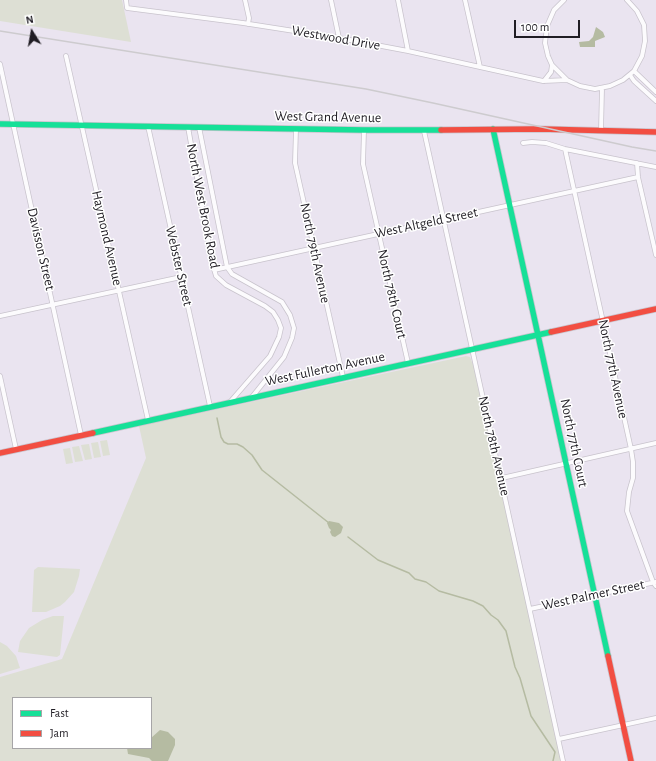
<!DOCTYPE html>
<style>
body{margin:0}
#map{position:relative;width:656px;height:761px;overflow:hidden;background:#eae4f0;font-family:"Alegreya Sans",sans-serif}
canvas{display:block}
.legend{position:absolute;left:12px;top:697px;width:140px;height:52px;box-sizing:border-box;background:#fff;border:1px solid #a6a5a7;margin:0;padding:5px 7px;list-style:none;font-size:12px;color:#201d24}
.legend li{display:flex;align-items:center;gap:8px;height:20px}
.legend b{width:20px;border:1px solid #a6a5a7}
.north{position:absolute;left:12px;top:12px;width:40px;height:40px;-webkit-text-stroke:3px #fff;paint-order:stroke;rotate:349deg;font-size:11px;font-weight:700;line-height:16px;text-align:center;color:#201d24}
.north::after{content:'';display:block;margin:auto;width:14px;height:18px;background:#201d24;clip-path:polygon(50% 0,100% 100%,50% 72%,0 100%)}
.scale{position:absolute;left:514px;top:20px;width:66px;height:18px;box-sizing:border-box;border:2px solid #201d24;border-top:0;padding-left:5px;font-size:12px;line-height:14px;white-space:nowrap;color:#201d24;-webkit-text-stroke:3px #fff;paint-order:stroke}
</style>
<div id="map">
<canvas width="656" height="761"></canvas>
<ul class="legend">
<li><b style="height:5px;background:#16e098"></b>Fast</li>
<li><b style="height:5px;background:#f24e42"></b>Jam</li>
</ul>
<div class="north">N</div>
<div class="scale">100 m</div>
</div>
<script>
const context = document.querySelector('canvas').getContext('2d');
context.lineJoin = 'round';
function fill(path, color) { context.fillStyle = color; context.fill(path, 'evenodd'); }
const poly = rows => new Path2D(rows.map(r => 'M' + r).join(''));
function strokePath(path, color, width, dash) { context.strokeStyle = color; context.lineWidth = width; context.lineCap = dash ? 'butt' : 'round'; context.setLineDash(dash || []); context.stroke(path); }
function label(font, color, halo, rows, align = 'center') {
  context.font = font + ' "Alegreya Sans",sans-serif'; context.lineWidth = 3; context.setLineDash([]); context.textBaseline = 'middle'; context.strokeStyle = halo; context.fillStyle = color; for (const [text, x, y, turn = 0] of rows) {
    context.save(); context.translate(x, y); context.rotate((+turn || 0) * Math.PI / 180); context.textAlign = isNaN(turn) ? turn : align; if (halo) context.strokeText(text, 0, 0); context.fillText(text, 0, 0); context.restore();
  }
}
fill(poly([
 [0,0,122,0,131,42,0,21],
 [466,356,470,357,474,367,561,761,0,761,0,677,62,659,146,458,139,426],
 [13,698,151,698,151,748,13,748],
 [107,440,110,455,103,456,100,441],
 [98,442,101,457,94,458,91,443],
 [89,444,92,459,85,460,81,445],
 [79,446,83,461,75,462,72,447],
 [70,448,73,463,66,464,63,449],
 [38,567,80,569,79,576,74,592,65,602,60,606,46,612,32,612,34,570],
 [53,616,64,616,60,655,57,657,18,652,20,641,29,628,42,620],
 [0,642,7,646,16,656,20,668,0,674]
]), '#dddfd4');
fill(poly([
 [596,27,603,32,605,37,595,41,595,47,580,47,579,42,589,41,593,37],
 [329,521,339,523,343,527,341,533,335,537,332,536,330,532,331,530,329,528,327,523],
 [160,730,168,732,175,739,175,745,168,761,152,761,149,758,128,754,127,748,151,748,151,738]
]), '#b5bba2');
strokePath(poly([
 [217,418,221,437,224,442,228,444,237,444,243,447,252,455,262,470,329,523],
 [348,537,378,560,409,573,415,579,426,582,439,591,473,601,483,606,491,615,498,620,506,631,515,667,520,678,531,716,555,752,553,761]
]), '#b5bba2', 1.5);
const street = poly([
 [126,0,127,8,243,23,339,38,408,51,543,81,567,80],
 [245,0,249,18,248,24],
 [331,0,339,38],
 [398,0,408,51],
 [465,0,480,67],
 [564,0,554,10,547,26,545,43,548,56,552,65,567,80,580,86,595,89,610,86,623,80,634,71,642,56,645,41,644,25,637,11,627,0],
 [66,56,148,420],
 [0,64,81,435],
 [634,71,656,92],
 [630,75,634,81,656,101],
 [544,81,551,72,552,65],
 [148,126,210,406],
 [188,127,212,262,216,276,226,285,265,306,273,312,278,320,281,328,279,337,270,356,230,402],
 [199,127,227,267,232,274,282,302,290,315,294,328,292,338,284,357,252,397],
 [296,129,295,163,343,377],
 [364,130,363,164,408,363],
 [424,131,563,761],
 [601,131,602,88],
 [523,143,532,142,546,143,565,149,656,167],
 [565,149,631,449,633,462,633,478,629,492,627,511,653,582,656,586],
 [637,163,638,177,656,255],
 [214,270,638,177],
 [0,316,181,277],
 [0,376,16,449],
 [502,478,656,443],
 [530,609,656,582],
 [559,739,656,718]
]);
const fast = poly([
 [0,124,364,130,441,130],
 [493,129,608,656],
 [93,433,551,332]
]);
const jam = poly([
 [441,130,540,129,656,132],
 [551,332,656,309],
 [0,453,93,433],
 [608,656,631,761]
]);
strokePath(street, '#c8c3cc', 5.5);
strokePath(fast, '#c8c3cc', 7);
strokePath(jam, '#c8c3cc', 7);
strokePath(street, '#fcfbfd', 4);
strokePath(fast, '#16e098', 5.5);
strokePath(jam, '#f24e42', 5.5);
strokePath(poly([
 [0,31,366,89,433,103,632,147,656,151]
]), '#cdcbce', 1.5);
label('14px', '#201d24', '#fff', [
 ["Westwood Drive",336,38,10],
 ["West Grand Avenue",328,117,1],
 ["North West Brook Road",203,206,79],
 ["West Altgeld Street",426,223,-12],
 ["Haymond Avenue",107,238,77],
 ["Davisson Street",41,249,77],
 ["North 79th Avenue",315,253,78],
 ["Webster Street",179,266,77],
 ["North 78th Court",392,294,77],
 ["West Fullerton Avenue",325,369,-12],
 ["North 77th Avenue",613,369,78],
 ["North 77th Court",574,443,78],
 ["North 78th Avenue",494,446,77],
 ["West Palmer Street",593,595,-12]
]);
</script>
